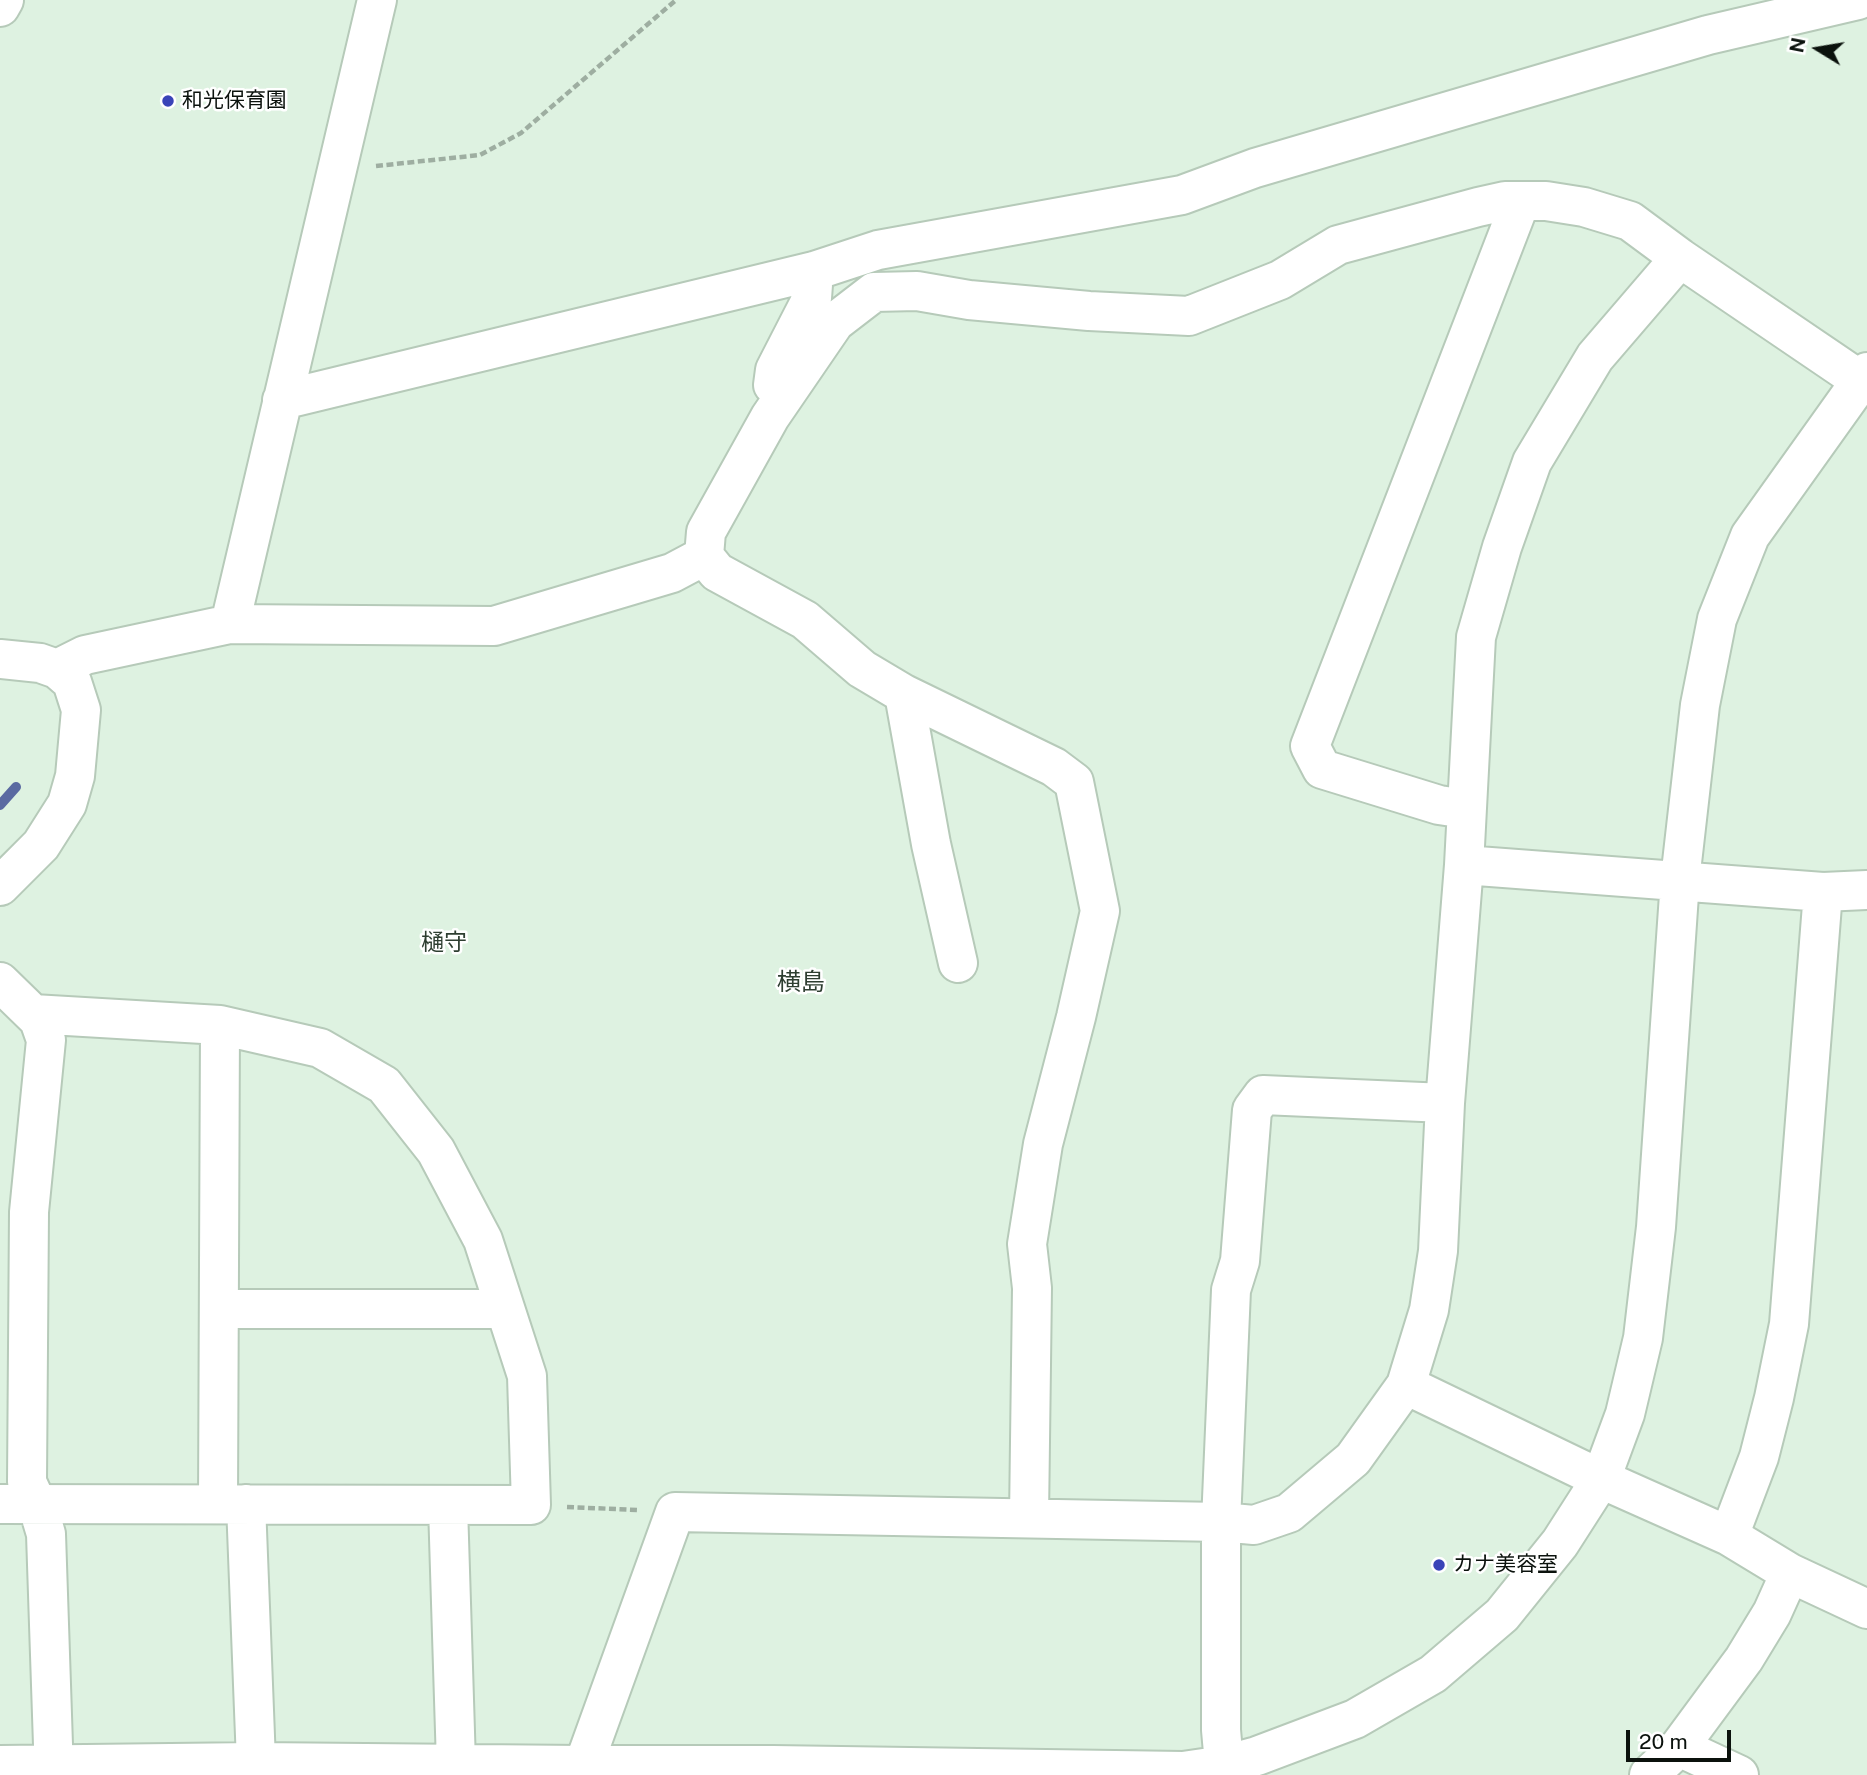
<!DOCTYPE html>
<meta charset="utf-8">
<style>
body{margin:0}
#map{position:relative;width:1867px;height:1775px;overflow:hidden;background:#def2e1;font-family:"Public Sans",sans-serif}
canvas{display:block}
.north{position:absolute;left:1783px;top:14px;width:70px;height:70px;-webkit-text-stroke:5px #fff;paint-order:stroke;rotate:281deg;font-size:19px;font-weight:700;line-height:28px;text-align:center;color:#0b120d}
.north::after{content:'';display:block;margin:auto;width:24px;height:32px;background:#0b120d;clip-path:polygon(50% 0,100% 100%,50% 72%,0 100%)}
.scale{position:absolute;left:1626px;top:1730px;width:105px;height:32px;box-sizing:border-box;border:4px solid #0b120d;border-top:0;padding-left:9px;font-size:21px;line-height:24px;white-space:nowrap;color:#0b120d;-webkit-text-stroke:5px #fff;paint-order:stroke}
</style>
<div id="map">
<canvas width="1867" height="1775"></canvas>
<div class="north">N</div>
<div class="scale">20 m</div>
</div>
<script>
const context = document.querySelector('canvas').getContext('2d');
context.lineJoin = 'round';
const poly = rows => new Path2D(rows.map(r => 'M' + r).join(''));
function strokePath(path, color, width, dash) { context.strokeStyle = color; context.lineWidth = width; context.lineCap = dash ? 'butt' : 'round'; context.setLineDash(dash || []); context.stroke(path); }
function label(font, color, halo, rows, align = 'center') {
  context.font = font + ' "Public Sans","Noto Sans JP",sans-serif'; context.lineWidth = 5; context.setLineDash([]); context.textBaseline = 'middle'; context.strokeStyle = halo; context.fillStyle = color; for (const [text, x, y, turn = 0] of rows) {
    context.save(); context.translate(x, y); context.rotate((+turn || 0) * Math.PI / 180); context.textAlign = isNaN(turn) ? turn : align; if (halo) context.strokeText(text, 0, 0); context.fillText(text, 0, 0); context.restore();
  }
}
strokePath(poly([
 [0,805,16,787]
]), '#5a6aa1', 10);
const minor = poly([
 [773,385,775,370,812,298,814,271],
 [282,400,814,271,878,250,1182,195,1255,168,1708,35,1858,0],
 [704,556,717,572,805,620,862,669,904,694,931,844,958,963],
 [230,624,494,626,672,573,704,556,706,532,770,417,835,322,874,292,917,291,969,300,1089,311,1189,316,1280,280,1338,245,1478,207,1505,201,1546,201,1584,207,1630,221,1680,258,1867,385],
 [0,659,40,663,57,669,85,655,230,624,377,0],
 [904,694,1054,767,1074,782,1100,911,1076,1017,1043,1144,1027,1244,1032,1288,1029,1518],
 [1466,809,1439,805,1322,769,1310,746,1520,203],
 [1464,865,1823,892,1867,890],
 [0,886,41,845,67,804,75,776,81,710,72,682,57,669],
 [0,982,39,1020,46,1040,29,1212,27,1482,37,1504,46,1534,54,1775],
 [219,1309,505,1309],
 [1406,1385,1601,1479,1729,1536,1790,1573,1867,1609],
 [218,1503,220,1025],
 [0,1504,531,1505,527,1376,483,1240,436,1151,384,1085,320,1048,220,1025,33,1014],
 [246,1504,256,1762],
 [448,1506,456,1764],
 [1729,1536,1759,1457,1774,1398,1789,1324,1823,892],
 [1679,1747,1739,1775],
 [0,1765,256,1762,583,1765,773,1765,1183,1771,1224,1765,1257,1756,1355,1719,1433,1674,1502,1615,1560,1543,1601,1479,1625,1414,1643,1338,1656,1227,1680,880,1700,705,1717,619,1750,536,1867,372],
 [580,1775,675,1512,1221,1522,1254,1525,1289,1513,1353,1459,1406,1385,1429,1310,1438,1251,1445,1103,1464,865,1476,637,1502,547,1532,462,1595,357,1680,258],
 [1225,1775,1221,1730,1221,1522,1231,1290,1240,1261,1252,1110,1263,1095,1445,1103],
 [1649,1775,1679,1747,1744,1659,1772,1613,1790,1573]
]);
const major = poly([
 [0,7,4,0]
]);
strokePath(minor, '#b6cab9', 42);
strokePath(major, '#b6cab9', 42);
strokePath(poly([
 [376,166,480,155,521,133,676,0],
 [567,1507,638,1510]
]), '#9eaea1', 4.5, [7, 3.5]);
strokePath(minor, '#fff', 38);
strokePath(major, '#fff', 38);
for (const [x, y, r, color] of [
 [168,101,7,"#3a44b8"],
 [1439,1565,7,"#3a44b8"]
]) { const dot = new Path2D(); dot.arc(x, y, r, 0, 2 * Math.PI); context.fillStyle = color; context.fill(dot); strokePath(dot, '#fff', 2.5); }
label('21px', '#0b120d', '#fff', [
 ["和光保育園",182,101],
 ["カナ美容室",1453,1565]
], 'left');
label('23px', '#2e3e31', '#fff', [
 ["樋守",444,943]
]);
label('24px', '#2e3e31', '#fff', [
 ["横島",801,983]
]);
</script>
